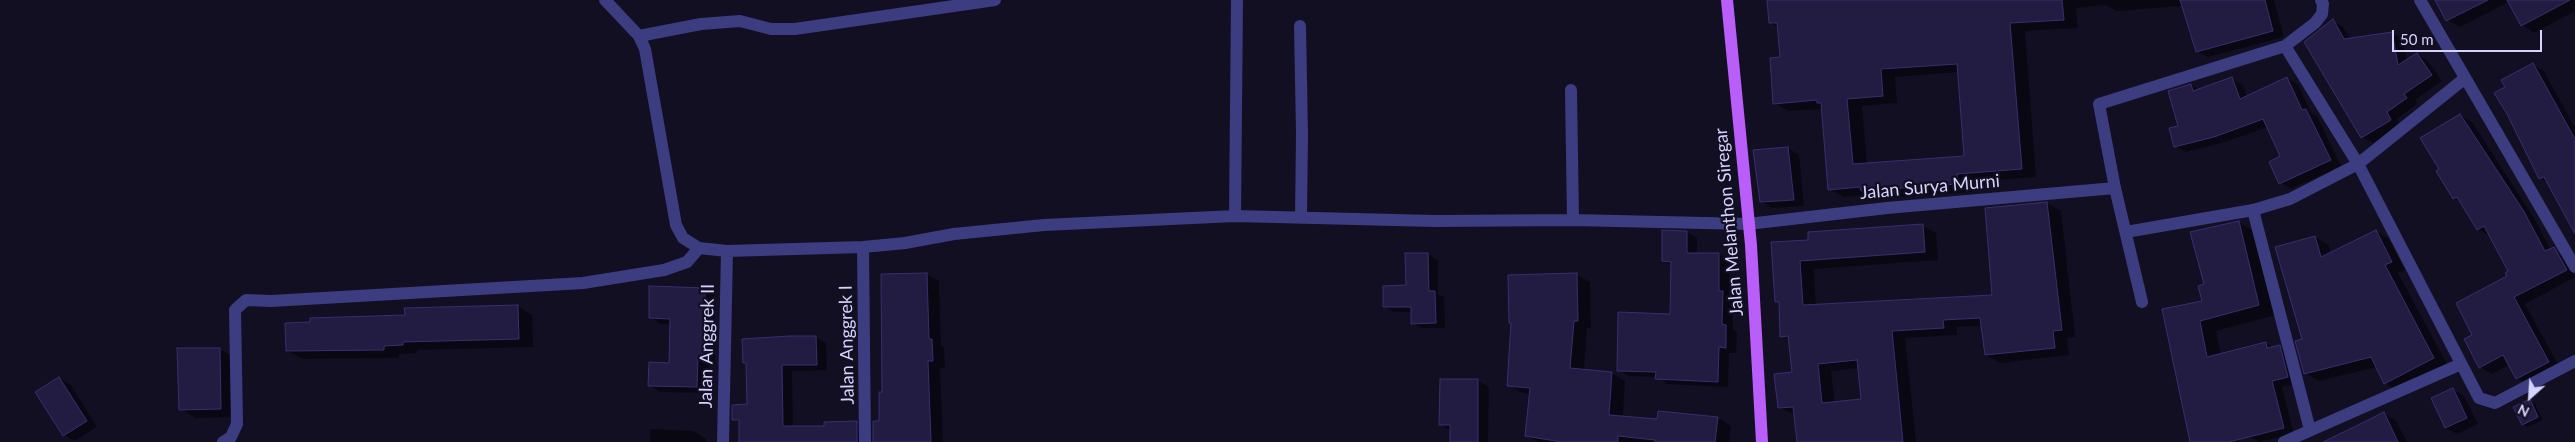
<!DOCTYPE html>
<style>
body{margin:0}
#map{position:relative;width:2575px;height:442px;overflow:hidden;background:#120f23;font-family:Lato,sans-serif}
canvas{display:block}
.north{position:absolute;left:2505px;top:372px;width:50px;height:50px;-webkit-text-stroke:4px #120f23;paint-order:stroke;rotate:206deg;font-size:14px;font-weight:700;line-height:20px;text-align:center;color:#d6d3fd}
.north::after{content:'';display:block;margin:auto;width:18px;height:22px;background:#d6d3fd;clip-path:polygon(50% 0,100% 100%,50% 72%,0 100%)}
.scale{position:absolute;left:2392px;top:30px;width:150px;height:22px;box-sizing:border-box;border:2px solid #d6d3fd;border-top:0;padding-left:6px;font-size:15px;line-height:18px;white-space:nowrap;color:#d6d3fd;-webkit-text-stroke:4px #120f23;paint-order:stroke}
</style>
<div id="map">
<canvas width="2575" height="442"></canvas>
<div class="north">N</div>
<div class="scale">50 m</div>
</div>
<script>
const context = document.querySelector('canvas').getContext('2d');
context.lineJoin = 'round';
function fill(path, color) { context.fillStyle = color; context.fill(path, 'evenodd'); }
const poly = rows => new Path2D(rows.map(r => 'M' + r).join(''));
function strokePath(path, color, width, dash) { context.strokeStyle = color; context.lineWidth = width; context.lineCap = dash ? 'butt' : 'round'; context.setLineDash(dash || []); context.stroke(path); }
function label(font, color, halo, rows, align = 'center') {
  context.font = font + ' Lato,sans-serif'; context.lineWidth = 4.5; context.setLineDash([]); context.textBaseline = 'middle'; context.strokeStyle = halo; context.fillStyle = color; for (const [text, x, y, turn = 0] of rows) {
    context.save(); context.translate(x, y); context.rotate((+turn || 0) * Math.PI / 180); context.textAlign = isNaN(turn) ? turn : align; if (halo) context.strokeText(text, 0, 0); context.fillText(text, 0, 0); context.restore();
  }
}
fill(poly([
 [1768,0,2193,0,2193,5,2117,11,2106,5,2076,8,2078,28,2025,31,2036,177,1972,182,1972,192,1877,199,1871,195,1844,197,1829,189,1822,109,1789,111,1774,103,1781,58,1778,27,1770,23],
 [1959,72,1965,157,1867,165,1862,106,1897,103,1895,77],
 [2216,0,2274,0,2284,37,2208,57,2197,51],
 [2437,0,2574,0,2575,11,2534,33,2522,25,2509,2,2460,27,2447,20],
 [2333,21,2343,27,2351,39,2392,33,2403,39,2407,61,2417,54,2428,61,2442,81,2415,100,2417,104,2397,119,2402,127,2373,143,2362,137],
 [2533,65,2544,71,2575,128,2575,235,2548,183,2540,178,2506,87],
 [2287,78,2298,85,2311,113,2317,116,2341,166,2291,189,2280,183,2282,157,2268,127,2225,142,2186,152,2175,146,2191,85,2200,90,2232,79,2243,85,2247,97],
 [2460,115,2472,122,2534,218,2551,250,2564,256,2575,277,2525,304,2560,368,2529,385,2517,378,2510,364,2492,374,2480,367,2510,271,2490,236,2478,229,2461,202,2454,198,2441,170],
 [1788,148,1799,155,1804,206,1773,208,1762,202],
 [2047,203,2061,211,2075,337,2067,338,2069,355,2000,363,1986,355,1983,326,1957,327,1957,335,1905,338,1916,442,1798,442,1795,415,1779,407,1793,373,1789,340,1782,336,1780,304,1776,302,1810,241,1922,225,1936,233,1938,260,1814,269,1816,305,1993,296],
 [1859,368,1863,400,1835,403,1831,371],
 [2238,222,2256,232,2276,315,2216,331,2221,355,2266,343,2274,348,2279,346,2290,352,2298,383,2282,387,2294,434,2259,442,2249,436,2231,401,2239,442,2191,442,2164,310,2204,302,2206,285],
 [2375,231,2389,239,2405,270,2398,273,2448,366,2399,391,2385,383,2377,367,2319,381,2305,373,2304,340,2315,237,2329,245,2331,254],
 [1687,232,1697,238,1697,254,1719,254,1730,260,1729,296,1733,298,1733,330,1737,332,1736,353,1729,353,1728,387,1667,384,1657,377,1629,376,1618,370,1672,316,1672,266,1663,261],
 [1428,254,1438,260,1438,294,1444,297,1445,328,1422,328,1412,323,1412,312,1394,312,1385,307,1407,286],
 [926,274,939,281,941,346,944,348,945,368,940,368,943,442,874,442,881,422,883,393],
 [1576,274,1590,282,1591,328,1587,328,1584,370,1612,373,1625,381,1623,417,1658,421,1718,418,1731,426,1729,442,1538,442,1527,436,1531,394,1522,393,1509,385],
 [704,289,715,295,715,362,709,362,708,393,660,392,649,385,670,364,671,324,661,324,650,317],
 [518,306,532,315,533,347,417,350,417,353,399,354,399,358,302,359,288,351],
 [816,337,826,343,827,370,792,371,793,427,825,427,856,423,867,429,867,442,741,442,740,423,734,419,748,406,747,364,744,362],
 [219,349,235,358,237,417,196,418,180,409],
 [59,378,70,384,97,427,75,441,64,435],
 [1478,381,1489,387,1488,442,1451,442,1451,431,1440,424],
 [2453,389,2464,396,2478,424,2457,434,2446,428,2432,399],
 [2530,401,2535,404,2543,420,2528,427,2523,424],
 [2384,413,2396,421,2407,442,2324,442],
 [650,429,693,431,706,439,706,442,650,442]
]), '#0007');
const building = poly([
 [1767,0,2062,0,2064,20,2010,23,2022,169,1957,174,1958,184,1861,191,1860,187,1828,190,1821,103,1817,103,1817,100,1773,104,1770,58,1780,57,1777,23,1769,23,1767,0],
 [1957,64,1964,156,1853,164,1847,99,1883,96,1881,69,1957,64],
 [2180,0,2265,0,2273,31,2196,52,2180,0],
 [2435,0,2488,0,2446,21,2435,0],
 [2507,0,2570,0,2521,26,2507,0],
 [2333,19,2344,39,2392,32,2398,65,2417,53,2432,75,2404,94,2407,98,2387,112,2391,120,2361,138,2304,42,2333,19],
 [2533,63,2575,139,2575,234,2544,177,2539,179,2507,114,2494,93,2505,87,2501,80,2533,63],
 [2232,77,2240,99,2287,77,2302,110,2306,109,2331,160,2279,184,2269,162,2280,156,2263,119,2214,137,2174,147,2169,128,2178,126,2168,91,2191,84,2193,91,2232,77],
 [2460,114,2523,210,2545,251,2554,247,2567,270,2514,297,2549,362,2516,379,2503,355,2479,368,2464,339,2472,335,2456,303,2507,276,2505,273,2508,271,2484,226,2477,230,2457,197,2453,199,2436,171,2439,169,2420,138,2460,114],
 [1788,147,1794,200,1760,202,1753,150,1788,147],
 [2047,202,2062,330,2053,331,2055,348,1985,355,1980,318,1943,320,1944,328,1892,331,1903,442,1797,442,1793,407,1778,408,1774,374,1792,372,1788,336,1780,337,1779,302,1775,302,1771,242,1808,240,1808,232,1923,224,1925,252,1800,261,1803,305,1992,295,1985,208,2047,202],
 [1857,360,1861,399,1822,403,1818,364,1857,360],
 [2239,221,2259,305,2200,321,2207,357,2266,342,2267,348,2280,345,2288,377,2272,381,2284,428,2229,442,2190,442,2162,309,2202,301,2198,286,2204,284,2190,232,2239,221],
 [1662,230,1687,231,1687,253,1719,253,1719,291,1723,291,1722,324,1726,325,1726,348,1719,347,1718,382,1655,379,1656,372,1617,371,1618,312,1670,314,1671,262,1662,261,1662,230],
 [2376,230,2392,262,2385,265,2434,358,2384,384,2371,357,2304,374,2295,341,2302,339,2275,247,2315,236,2321,257,2376,230],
 [1405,253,1428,253,1429,291,1435,291,1436,323,1411,324,1411,307,1383,307,1383,286,1406,285,1405,253],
 [927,273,929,339,932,339,933,361,928,361,931,442,873,442,873,421,879,421,879,392,882,392,881,274,927,273],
 [1577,273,1578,321,1574,321,1570,368,1612,372,1609,415,1657,419,1658,411,1718,417,1715,442,1655,442,1655,440,1618,436,1618,442,1562,442,1525,436,1530,388,1507,386,1511,323,1509,323,1508,275,1577,273],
 [649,286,705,288,704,357,698,357,697,387,648,386,649,362,669,363,670,319,649,318,649,286],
 [518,305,519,339,403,342,403,345,384,346,384,350,286,351,285,323,310,322,310,318,405,315,404,308,518,305],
 [790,336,816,336,817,365,782,365,783,426,824,426,824,422,857,421,857,442,739,442,739,420,732,420,732,405,747,404,746,363,743,363,742,339,790,336],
 [177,348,220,348,221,409,179,410,177,348],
 [59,377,87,421,63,436,35,392,59,377],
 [1440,379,1478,379,1478,442,1450,442,1450,425,1439,425,1440,379],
 [2453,388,2467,418,2445,428,2431,398,2453,388],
 [2530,399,2538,417,2522,425,2513,407,2530,399],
 [2384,412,2398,442,2323,442,2358,425,2384,412]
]);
fill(building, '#221c43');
strokePath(building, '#392f6e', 1);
strokePath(poly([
 [605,0,639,36,645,49,676,225,683,238,699,248,727,251,863,247,905,243,954,234,1044,225,1235,216,1435,221,1573,220,1748,224,1887,208,2115,188],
 [2420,0,2575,267],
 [1300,26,1302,134,1301,218],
 [639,36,701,24,740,21,771,29,795,29,995,0],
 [2285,46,2315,23,2322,14,2323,4,2321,0],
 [1571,90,1573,220],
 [2253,210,2310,430],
 [1235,216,1237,0],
 [2126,232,2253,210,2290,199,2358,164,2464,79],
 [863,247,865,442],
 [2142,302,2115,188,2099,104,2285,46,2358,164,2479,398,2495,403,2575,361],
 [223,442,231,437,237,424,235,310,246,300,271,301,583,283,664,270,687,262,699,248],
 [723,442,727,251],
 [2284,442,2461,364]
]), '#3c3c80', 12);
strokePath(poly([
 [1727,0,1751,245,1762,442]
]), '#b95ef8', 12);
label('18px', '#d6d3fd', '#120f23', [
 ["Jalan Surya Murni",1930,187,-5],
 ["Jalan Melanthon Siregar",1729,222,-95],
 ["Jalan Anggrek I",847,345,-91],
 ["Jalan Anggrek II",707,346,-89]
]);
</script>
